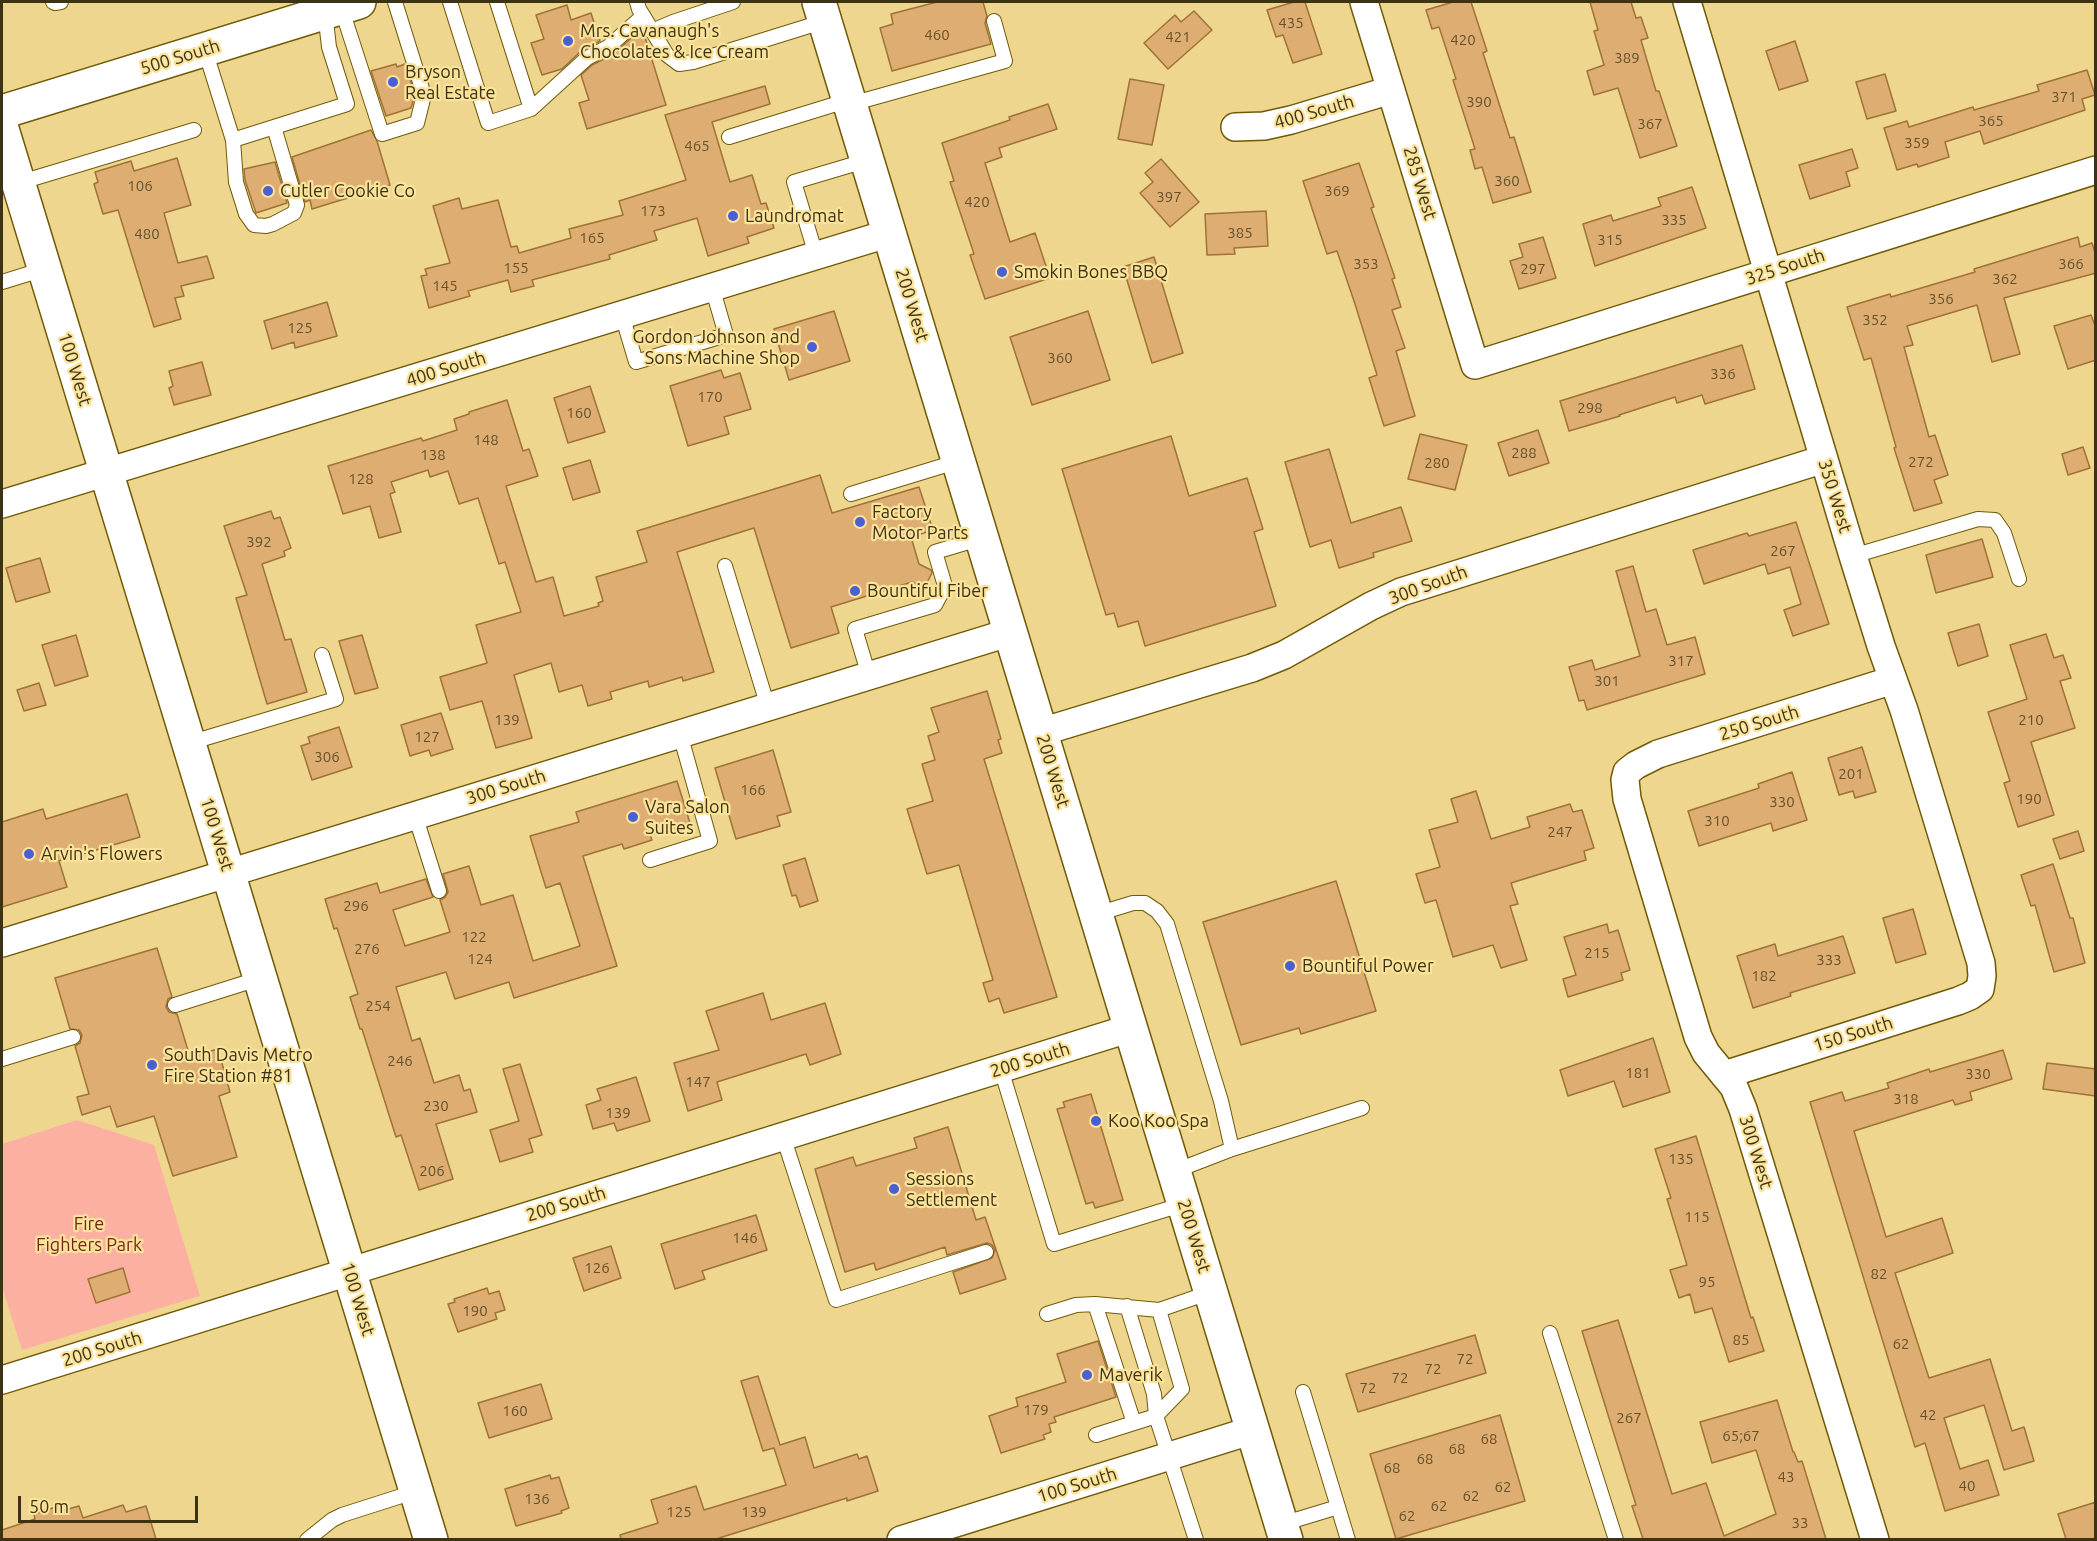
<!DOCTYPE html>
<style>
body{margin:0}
#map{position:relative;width:2097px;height:1541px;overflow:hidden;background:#eed68e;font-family:Ubuntu,sans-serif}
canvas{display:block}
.frame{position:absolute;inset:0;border:3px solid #3c3215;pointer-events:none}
.scale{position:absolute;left:18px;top:1496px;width:180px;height:27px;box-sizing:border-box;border:3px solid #3c3215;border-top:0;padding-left:8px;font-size:18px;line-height:21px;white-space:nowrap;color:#3c3215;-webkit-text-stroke:4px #fbe39a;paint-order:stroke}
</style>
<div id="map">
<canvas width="2097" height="1541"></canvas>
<div class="frame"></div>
<div class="scale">50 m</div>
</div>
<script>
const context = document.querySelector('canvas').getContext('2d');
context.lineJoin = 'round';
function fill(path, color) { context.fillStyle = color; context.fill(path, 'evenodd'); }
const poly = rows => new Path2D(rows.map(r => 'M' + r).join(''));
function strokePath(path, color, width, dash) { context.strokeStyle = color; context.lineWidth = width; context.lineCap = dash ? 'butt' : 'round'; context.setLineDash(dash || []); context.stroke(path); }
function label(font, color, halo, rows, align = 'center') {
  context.font = font + ' Ubuntu,sans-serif'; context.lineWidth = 4.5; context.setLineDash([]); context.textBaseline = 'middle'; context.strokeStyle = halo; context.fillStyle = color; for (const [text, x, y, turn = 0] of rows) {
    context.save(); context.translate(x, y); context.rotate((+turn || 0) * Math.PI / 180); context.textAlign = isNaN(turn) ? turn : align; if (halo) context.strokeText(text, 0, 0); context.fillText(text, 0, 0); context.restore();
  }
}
fill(poly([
 [77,1120,154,1145,200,1296,22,1350,2,1287,2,1144]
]), '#fcb0a2');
const building = poly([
 [937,2,983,2,987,16,985,23,991,44,892,71,880,28,893,24,891,14,937,2],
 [1294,2,1305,2,1322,54,1293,63,1283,35,1276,37,1267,10,1294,2],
 [1453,2,1471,2,1487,51,1483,53,1510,138,1514,137,1531,192,1493,203,1482,167,1475,169,1470,150,1475,149,1453,80,1456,79,1439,27,1432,29,1426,10,1453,2],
 [1590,2,1631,2,1636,18,1641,17,1648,38,1641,40,1656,91,1659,91,1677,146,1640,158,1618,88,1594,95,1587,71,1604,65,1594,31,1598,30,1590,2],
 [567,5,571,20,591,13,600,41,581,51,562,69,542,75,531,43,544,39,536,15,567,5],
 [1194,11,1212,30,1168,69,1144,43,1175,15,1181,22,1194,11],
 [644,34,666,105,587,129,579,103,589,100,581,75,592,65,614,54,631,38,644,34],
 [1795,41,1808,81,1779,90,1766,51,1795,41],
 [396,64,397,67,405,64,415,95,411,108,386,116,371,71,396,64],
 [2087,70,2095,95,2082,99,2085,110,1984,144,1980,131,1945,142,1949,157,1918,167,1917,164,1897,170,1884,128,1907,121,1909,127,1973,107,1974,110,2039,91,2037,85,2087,70],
 [1885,74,1896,111,1867,119,1856,82,1885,74],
 [1130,79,1164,85,1152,145,1118,139,1130,79],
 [765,86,770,104,712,122,730,182,752,175,761,204,766,203,774,228,747,237,749,243,708,256,697,218,654,231,657,240,609,255,610,259,532,280,534,286,511,292,508,280,468,291,470,296,429,308,421,276,427,275,425,269,450,263,433,206,459,198,462,209,498,200,511,247,517,246,519,253,571,238,569,229,623,215,619,201,686,180,665,115,765,86],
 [1048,104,1057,129,999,148,1002,157,985,163,1010,242,1035,233,1050,278,985,299,970,255,974,254,950,182,954,181,942,143,1010,120,1009,117,1048,104],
 [371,130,377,141,390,185,312,209,310,200,305,202,292,157,371,130],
 [1852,149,1858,168,1846,172,1850,186,1810,199,1799,165,1852,149],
 [177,158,191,205,164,213,178,263,207,256,214,278,181,286,184,296,175,298,181,319,154,327,118,210,103,214,94,184,98,182,95,172,131,161,134,171,177,158],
 [1161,159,1199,202,1170,227,1140,193,1153,182,1145,173,1161,159],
 [275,162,287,203,256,213,245,180,244,169,275,162],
 [1359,163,1374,207,1371,208,1395,278,1392,279,1401,307,1392,310,1405,348,1396,351,1415,416,1384,426,1369,378,1377,375,1355,304,1337,251,1327,254,1303,181,1359,163],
 [1692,187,1706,228,1595,266,1583,224,1611,215,1613,221,1661,206,1658,198,1692,187],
 [1266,211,1268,246,1234,248,1235,254,1207,255,1205,214,1266,211],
 [1543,237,1556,278,1519,289,1510,261,1523,257,1519,244,1543,237],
 [2078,237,2080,247,2092,243,2096,256,2096,273,2004,298,2020,354,1992,362,1977,305,1907,326,1913,345,1904,347,1929,437,1935,435,1948,475,1934,480,1942,503,1914,511,1894,448,1896,447,1871,358,1864,360,1847,307,1890,294,1891,297,1975,272,1974,269,2078,237],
 [1154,257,1183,353,1152,363,1123,267,1154,257],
 [327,302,337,336,295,348,294,342,272,349,264,321,327,302],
 [834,311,850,361,789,380,774,329,834,311],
 [1088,311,1110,380,1032,405,1010,337,1088,311],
 [2091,315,2096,328,2096,360,2068,369,2054,326,2091,315],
 [1742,345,1755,389,1705,404,1702,395,1677,403,1675,397,1619,415,1620,416,1569,431,1560,401,1742,345],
 [202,362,211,395,174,405,169,388,173,386,169,371,202,362],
 [721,370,724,378,740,373,751,409,724,417,729,434,688,446,670,386,721,370],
 [590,386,605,432,568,443,554,398,590,386],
 [507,400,523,451,529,449,538,476,506,486,536,582,553,577,564,616,599,606,598,603,603,601,596,577,647,562,637,531,820,475,832,513,919,487,933,530,911,537,919,564,931,570,932,573,924,588,912,582,831,607,839,633,791,648,754,528,677,552,714,672,683,681,682,677,649,687,648,681,610,692,612,699,588,706,582,685,559,692,551,663,514,675,532,738,496,748,482,701,450,710,440,677,487,663,476,625,521,612,505,562,499,564,478,498,459,504,448,471,430,477,428,470,391,482,395,492,390,494,401,532,379,538,370,506,343,514,328,466,421,438,423,441,457,430,454,419,469,414,469,412,507,400],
 [1538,430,1549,463,1509,476,1498,443,1538,430],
 [1420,434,1467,445,1455,490,1408,479,1420,434],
 [1171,436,1189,496,1247,478,1263,529,1254,532,1276,606,1145,646,1138,621,1118,627,1114,613,1106,615,1062,469,1171,436],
 [2083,447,2090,468,2068,475,2062,454,2083,447],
 [1329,449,1351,523,1401,507,1412,541,1373,553,1374,557,1339,568,1331,540,1310,547,1285,462,1329,449],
 [590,460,600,492,573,500,563,468,590,460],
 [271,511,274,519,280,517,291,548,284,551,285,556,262,564,285,640,291,639,307,692,267,704,236,598,247,595,224,526,271,511],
 [1796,522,1829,624,1793,636,1784,610,1801,604,1790,567,1768,574,1765,564,1704,584,1693,550,1747,533,1749,536,1796,522],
 [1982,539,1993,577,1936,593,1926,555,1982,539],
 [40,558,50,592,16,602,6,568,40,558],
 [1633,566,1646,612,1656,609,1667,645,1695,637,1705,674,1587,710,1584,700,1579,701,1569,667,1592,660,1595,670,1640,656,1616,571,1633,566],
 [1979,624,1988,656,1958,666,1948,633,1979,624],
 [2046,634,2054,658,2063,655,2071,678,2060,681,2075,728,2031,742,2054,815,2018,827,2004,783,2010,781,1988,712,2027,699,2010,645,2046,634],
 [76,635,88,676,55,686,42,645,76,635],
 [362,635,378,688,355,694,339,641,362,635],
 [39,683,46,705,24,711,17,690,39,683],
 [987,691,1001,739,998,740,1002,753,984,759,1057,997,1004,1013,999,998,989,1002,983,983,993,980,959,865,927,874,907,809,933,801,922,764,935,760,928,736,939,732,931,708,987,691],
 [441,713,453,749,431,756,429,750,410,756,401,725,441,713],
 [339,727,352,767,312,780,301,746,310,743,308,737,339,727],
 [1862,747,1876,792,1855,798,1853,791,1839,795,1828,758,1862,747],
 [773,750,791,812,777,816,780,826,736,839,715,768,773,750],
 [1792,772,1807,820,1773,831,1771,823,1699,846,1688,811,1759,788,1758,784,1792,772],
 [677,781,690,823,650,835,652,840,624,849,622,844,583,856,617,966,514,998,509,982,455,999,446,972,396,987,412,1041,420,1038,434,1083,459,1075,464,1091,470,1089,477,1112,436,1124,453,1179,419,1190,401,1135,396,1137,362,1029,360,1029,350,997,358,994,337,928,334,929,325,899,377,883,380,893,426,879,433,897,393,910,405,946,450,932,440,900,445,897,448,892,443,874,469,866,481,905,513,895,533,961,580,946,560,883,546,888,530,836,579,822,576,812,677,781],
 [1476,791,1491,839,1530,827,1527,817,1570,804,1573,812,1582,810,1594,848,1584,851,1586,860,1511,883,1518,904,1510,906,1527,960,1501,968,1493,945,1453,957,1436,900,1425,903,1416,874,1440,867,1429,830,1458,822,1451,799,1476,791],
 [127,794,140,837,59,861,67,887,2,907,2,822,43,809,46,819,127,794],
 [2078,831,2084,851,2060,859,2053,839,2078,831],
 [805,858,818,901,800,907,796,895,792,896,783,865,805,858],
 [2053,864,2070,918,2073,918,2085,963,2054,972,2035,905,2031,906,2021,875,2053,864],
 [1336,881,1376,1011,1301,1034,1299,1028,1241,1045,1203,922,1336,881],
 [1913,909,1926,954,1896,963,1883,918,1913,909],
 [1607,924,1609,933,1618,930,1630,970,1621,973,1623,980,1568,997,1563,979,1576,975,1564,937,1607,924],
 [1843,936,1855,973,1790,993,1791,996,1753,1008,1737,956,1775,944,1778,956,1843,936],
 [157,948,172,997,168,999,166,1007,169,1012,177,1014,190,1057,218,1049,230,1092,219,1096,237,1157,173,1176,154,1116,117,1127,110,1106,82,1115,77,1097,89,1094,75,1046,80,1043,82,1035,79,1030,70,1029,55,978,157,948],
 [763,993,771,1020,825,1003,841,1054,810,1065,806,1054,717,1082,722,1100,688,1111,674,1063,719,1050,706,1011,763,993],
 [1653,1038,1670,1092,1623,1107,1614,1081,1568,1096,1560,1070,1653,1038],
 [2003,1050,2012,1079,1970,1092,1972,1100,1955,1105,1953,1100,1854,1131,1886,1237,1942,1218,1953,1253,1895,1273,1929,1378,1990,1359,2012,1431,2024,1427,2034,1461,2004,1470,1984,1405,1944,1418,1960,1469,1988,1460,1999,1495,1945,1511,1925,1443,1915,1447,1810,1102,1842,1092,1845,1101,1889,1088,1887,1083,1929,1069,1930,1072,2003,1050],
 [2047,1063,2096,1069,2096,1096,2043,1089,2047,1063],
 [520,1064,542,1135,529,1139,533,1152,500,1162,490,1130,519,1121,503,1069,520,1064],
 [636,1077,650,1121,617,1131,614,1123,593,1129,586,1105,601,1100,597,1089,636,1077],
 [1091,1094,1123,1200,1095,1208,1093,1202,1086,1204,1057,1109,1065,1107,1063,1102,1091,1094],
 [948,1127,976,1220,985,1217,1006,1279,960,1294,953,1272,992,1258,995,1250,992,1245,987,1243,947,1255,945,1247,876,1270,874,1263,845,1272,815,1169,853,1157,856,1166,917,1148,914,1138,948,1127],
 [1696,1136,1751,1318,1753,1317,1764,1351,1729,1362,1712,1308,1695,1313,1690,1294,1679,1298,1670,1270,1687,1265,1667,1199,1671,1198,1655,1149,1696,1136],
 [756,1215,767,1250,702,1271,705,1279,675,1289,661,1244,756,1215],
 [611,1246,621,1278,584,1291,573,1258,611,1246],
 [123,1268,130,1292,96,1303,88,1279,123,1268],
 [487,1288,489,1294,499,1291,505,1310,495,1313,497,1319,458,1332,448,1304,455,1302,454,1299,487,1288],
 [1618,1320,1672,1494,1706,1483,1724,1536,1776,1514,1756,1450,1712,1463,1700,1422,1777,1400,1793,1452,1794,1452,1798,1462,1802,1461,1826,1539,1643,1539,1632,1506,1636,1505,1582,1331,1618,1320],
 [1475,1335,1486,1373,1358,1412,1346,1374,1475,1335],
 [1098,1341,1116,1397,1054,1417,1056,1422,1049,1424,1051,1432,1043,1435,1045,1439,1001,1453,989,1416,1018,1406,1016,1398,1066,1382,1057,1354,1098,1341],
 [758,1376,780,1445,805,1437,814,1468,857,1454,859,1459,867,1456,878,1491,847,1501,847,1498,716,1539,621,1539,620,1535,658,1523,651,1500,696,1486,704,1510,786,1485,774,1448,763,1451,741,1381,758,1376],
 [541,1384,552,1419,489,1438,478,1403,541,1384],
 [1500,1415,1525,1501,1396,1539,1370,1454,1500,1415],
 [550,1475,551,1479,559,1477,569,1508,561,1511,562,1513,516,1526,505,1489,550,1475],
 [2096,1502,2096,1539,2066,1539,2058,1514,2096,1502],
 [123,1505,126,1512,146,1506,156,1539,2,1539,2,1530,35,1519,34,1514,59,1506,61,1511,79,1506,83,1518,123,1505]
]);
fill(building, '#ddad72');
strokePath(building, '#9f7236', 1.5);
const lane = poly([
 [53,2,55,3,61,2],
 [450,2,488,123,531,109,497,2],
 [637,2,639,9,667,55,679,64,693,62,825,21],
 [341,7,382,134,417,123,424,95,395,2],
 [652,31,673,22,733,2],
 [205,50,233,140,347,104,329,47,325,12],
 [851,104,1005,61,994,21],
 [531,109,587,58,608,47,643,16],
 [729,137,849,100],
 [233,140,236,182,246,214,254,225,266,226,273,224,294,213,297,205,274,127],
 [18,183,194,130],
 [816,255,794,182,868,160],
 [2,282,44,269],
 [622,315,636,362,726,335,712,287],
 [851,494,959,461],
 [1853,556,1978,519,1995,520,2004,533,2019,579],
 [725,566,768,707],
 [869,676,855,629,935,605,945,586,935,552,982,538],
 [189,743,336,699,322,655],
 [415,815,439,891],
 [650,860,710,841,680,734],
 [1097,914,1133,903,1145,903,1157,911,1167,924,1221,1101,1232,1149],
 [175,1005,261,978],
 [2,1059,73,1037],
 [1001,1069,1054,1244,1184,1204],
 [783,1136,836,1300,986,1252],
 [1175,1171,1232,1149,1362,1108],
 [1095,1304,1134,1423],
 [1047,1314,1076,1305,1095,1304,1159,1310],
 [1550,1333,1616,1540],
 [1303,1392,1338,1507],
 [1096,1435,1156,1416,1154,1394,1127,1306],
 [1282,1524,1338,1507,1348,1540],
 [307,1540,332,1520,342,1515,417,1491],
 [1196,1540,1156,1416,1182,1389,1159,1310,1211,1292]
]);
const street = poly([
 [1364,2,1475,365,2096,170],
 [1687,2,1853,556,1881,646,1904,710,1981,963,1982,976,1980,989,1970,996,1958,1001,1724,1075],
 [1235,127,1264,126,1291,120,1391,90],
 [2,504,890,233],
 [1041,732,1252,668,1284,655,1371,606,1401,592,1824,459],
 [2,943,1011,632],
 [2,1380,1131,1028],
 [901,1540,1253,1430],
 [1875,1540,1743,1109,1734,1087,1706,1053,1698,1037,1627,799,1625,780,1627,772,1636,765,1658,754,1893,680]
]);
const secondary = poly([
 [819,2,1286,1540],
 [2,112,359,2],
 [2,129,431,1540]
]);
strokePath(lane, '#705a07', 16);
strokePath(street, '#705a07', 30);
strokePath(secondary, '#705a07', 36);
strokePath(lane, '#fff', 14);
strokePath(street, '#fff', 27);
strokePath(secondary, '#fff', 33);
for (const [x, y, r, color] of [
 [568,41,6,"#4b5fd4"],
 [393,82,6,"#4b5fd4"],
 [268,191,6,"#4b5fd4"],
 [733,216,6,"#4b5fd4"],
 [1002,272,6,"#4b5fd4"],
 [812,347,6,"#4b5fd4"],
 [860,522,6,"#4b5fd4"],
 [855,591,6,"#4b5fd4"],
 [633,817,6,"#4b5fd4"],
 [29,854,6,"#4b5fd4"],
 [1290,966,6,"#4b5fd4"],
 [152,1065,6,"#4b5fd4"],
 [1096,1121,6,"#4b5fd4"],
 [894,1189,6,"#4b5fd4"],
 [1087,1375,6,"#4b5fd4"]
]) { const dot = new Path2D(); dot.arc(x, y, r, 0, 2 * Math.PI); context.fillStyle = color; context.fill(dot); strokePath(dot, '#fbe39a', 2); }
label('15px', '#64512c', null, [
 ["435",1291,23],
 ["460",937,35],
 ["421",1178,37],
 ["420",1463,40],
 ["389",1627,58],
 ["371",2064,97],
 ["390",1479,102],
 ["365",1991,121],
 ["367",1650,124],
 ["359",1917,143],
 ["465",697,146],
 ["360",1507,181],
 ["106",140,186],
 ["369",1337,191],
 ["397",1169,197],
 ["420",977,202],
 ["173",653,211],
 ["335",1674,220],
 ["385",1240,233],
 ["480",147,234],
 ["165",592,238],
 ["315",1610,240],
 ["353",1366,264],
 ["366",2071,264],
 ["155",516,268],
 ["297",1533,269],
 ["362",2005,279],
 ["145",445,286],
 ["356",1941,299],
 ["352",1875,320],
 ["125",300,328],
 ["360",1060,358],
 ["336",1723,374],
 ["170",710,397],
 ["298",1590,408],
 ["160",579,413],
 ["148",486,440],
 ["288",1524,453],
 ["138",433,455],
 ["272",1921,462],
 ["280",1437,463],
 ["128",361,479],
 ["392",259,542],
 ["267",1783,551],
 ["317",1681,661],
 ["301",1607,681],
 ["139",507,720],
 ["210",2031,720],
 ["127",427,737],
 ["306",327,757],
 ["201",1851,774],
 ["166",753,790],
 ["190",2029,799],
 ["330",1782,802],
 ["310",1717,821],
 ["247",1560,832],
 ["296",356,906],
 ["122",474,937],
 ["276",367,949],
 ["215",1597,953],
 ["124",480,959],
 ["333",1829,960],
 ["182",1764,976],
 ["254",378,1006],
 ["246",400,1061],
 ["181",1638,1073],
 ["330",1978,1074],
 ["147",698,1082],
 ["318",1906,1099],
 ["230",436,1106],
 ["139",618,1113],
 ["135",1681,1159],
 ["206",432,1171],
 ["115",1697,1217],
 ["146",745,1238],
 ["126",597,1268],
 ["82",1879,1274],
 ["95",1707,1282],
 ["190",475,1311],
 ["85",1741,1340],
 ["62",1901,1344],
 ["72",1465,1359],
 ["72",1433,1369],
 ["72",1400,1378],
 ["72",1368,1388],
 ["179",1036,1410],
 ["160",515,1411],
 ["42",1928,1415],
 ["267",1629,1418],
 ["65;67",1741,1436],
 ["68",1489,1439],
 ["68",1457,1449],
 ["68",1425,1459],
 ["68",1392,1468],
 ["43",1786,1477],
 ["40",1967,1486],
 ["62",1503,1487],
 ["62",1471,1496],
 ["136",537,1499],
 ["62",1439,1506],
 ["125",679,1512],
 ["139",754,1512],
 ["62",1407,1516],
 ["33",1800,1523]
]);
label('18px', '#3c3215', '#fbe39a', [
 ["Mrs. Cavanaugh's",580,31],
 ["Chocolates & Ice Cream",580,52],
 ["Bryson",405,72],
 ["Real Estate",405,93],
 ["Cutler Cookie Co",280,191],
 ["Laundromat",745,216],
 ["Smokin Bones BBQ",1014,272],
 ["Gordon Johnson and",800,337,"right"],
 ["Sons Machine Shop",800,358,"right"],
 ["Factory",872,512],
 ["Motor Parts",872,533],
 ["Bountiful Fiber",867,591],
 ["Vara Salon",645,807],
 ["Suites",645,828],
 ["Arvin's Flowers",41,854],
 ["Bountiful Power",1302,966],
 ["South Davis Metro",164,1055],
 ["Fire Station #81",164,1076],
 ["Koo Koo Spa",1108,1121],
 ["Sessions",906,1179],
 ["Settlement",906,1200],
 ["Maverik",1099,1375]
], 'left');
label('18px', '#3c3215', '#fbe39a', [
 ["500 South",180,57,-17],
 ["400 South",1314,112,-16],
 ["285 West",1420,183,73],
 ["325 South",1785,267,-18],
 ["200 West",912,305,73],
 ["100 West",75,369,73],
 ["400 South",446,369,-17],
 ["350 West",1835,496,73],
 ["300 South",1428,585,-20],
 ["250 South",1759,723,-17],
 ["200 West",1053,771,73],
 ["300 South",506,787,-17],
 ["100 West",217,834,73],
 ["150 South",1853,1034,-17],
 ["200 South",1030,1060,-17],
 ["300 West",1756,1152,73],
 ["200 South",566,1204,-17],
 ["200 West",1194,1236,73],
 ["100 West",358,1299,73],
 ["200 South",102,1349,-17],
 ["100 South",1077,1485,-17]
]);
label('18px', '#772519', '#fbe39a', [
 ["Fire",89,1224],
 ["Fighters Park",89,1245]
]);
</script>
